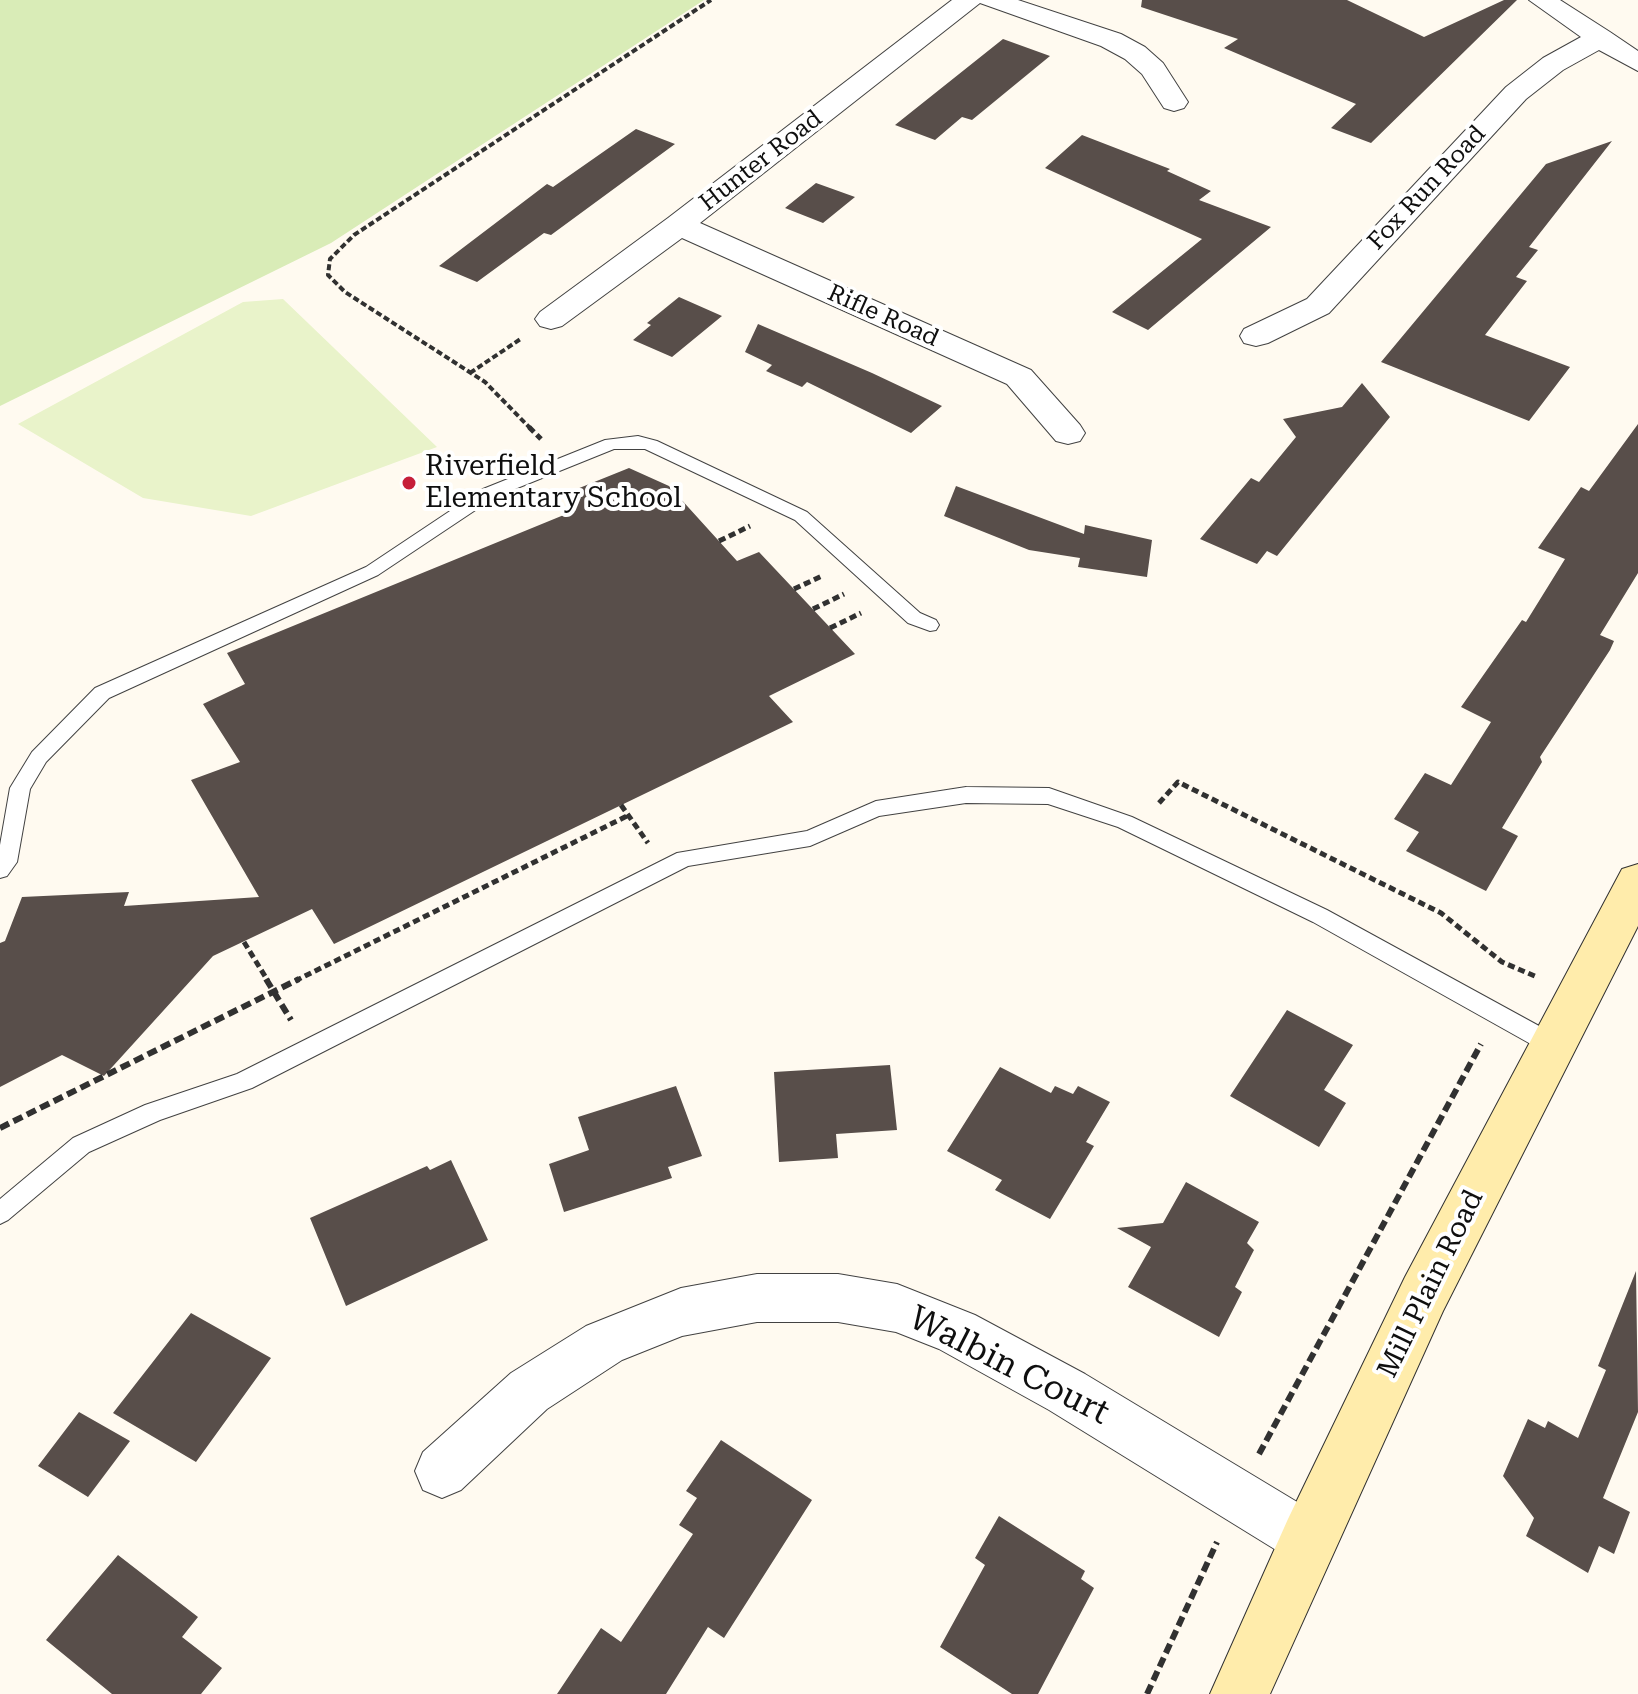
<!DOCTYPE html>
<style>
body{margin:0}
canvas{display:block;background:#fffaf0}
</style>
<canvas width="1638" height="1694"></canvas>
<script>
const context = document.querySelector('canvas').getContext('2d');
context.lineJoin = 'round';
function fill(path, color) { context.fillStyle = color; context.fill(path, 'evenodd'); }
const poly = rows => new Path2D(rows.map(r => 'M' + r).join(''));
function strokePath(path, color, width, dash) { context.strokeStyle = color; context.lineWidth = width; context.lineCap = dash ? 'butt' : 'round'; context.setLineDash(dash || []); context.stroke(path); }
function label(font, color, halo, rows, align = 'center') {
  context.font = font + ' "Roboto Serif",serif'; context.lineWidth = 8; context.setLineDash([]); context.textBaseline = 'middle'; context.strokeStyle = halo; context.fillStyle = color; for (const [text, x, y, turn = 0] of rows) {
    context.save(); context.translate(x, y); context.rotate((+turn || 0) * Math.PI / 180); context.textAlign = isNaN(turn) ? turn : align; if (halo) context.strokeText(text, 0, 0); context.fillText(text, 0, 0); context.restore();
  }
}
fill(poly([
 [0,0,704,0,331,243,0,406]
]), '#d9ecb7');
fill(poly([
 [283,299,437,447,251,516,143,498,18,424,243,302]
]), '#e9f3ca');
fill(poly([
 [1142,0,1347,0,1424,37,1504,0,1517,0,1371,143,1331,128,1356,104,1224,48,1238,39,1141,7],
 [1003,39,1050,56,972,120,962,117,935,140,895,125],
 [636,129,675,144,551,235,544,233,477,282,439,266,547,184,553,187],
 [1082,135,1170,169,1167,171,1211,191,1199,200,1271,227,1148,330,1112,312,1202,239,1045,168],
 [1612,141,1529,247,1538,250,1516,277,1527,281,1485,335,1570,367,1529,421,1381,362,1546,164],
 [816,183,855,197,823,223,785,208],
 [679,297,722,316,672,357,633,340,651,325,647,323],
 [758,324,872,373,942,406,911,433,807,382,802,387,766,371,772,365,745,352],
 [1362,383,1390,417,1277,556,1267,551,1257,564,1200,539,1251,478,1259,482,1296,437,1283,419,1342,407],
 [1638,424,1638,573,1600,635,1614,641,1610,650,1540,757,1542,762,1502,828,1518,836,1486,891,1406,851,1419,832,1394,819,1425,773,1451,785,1491,722,1461,707,1522,620,1526,622,1565,559,1538,548,1581,487,1589,491],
 [629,468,669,486,737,561,759,552,855,654,769,696,793,722,334,944,312,909,213,956,104,1076,62,1055,0,1087,0,943,5,941,22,897,129,892,124,906,259,897,191,780,240,762,203,704,245,684,227,653,576,510,562,495],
 [956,486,1084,534,1085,525,1152,540,1147,577,1078,567,1080,558,1029,550,944,516],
 [1287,1010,1353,1045,1324,1090,1346,1103,1319,1147,1230,1096],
 [890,1065,897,1130,836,1134,838,1158,779,1162,774,1072],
 [1000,1067,1051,1093,1055,1086,1073,1094,1078,1086,1110,1102,1086,1142,1094,1146,1050,1219,995,1190,1002,1180,947,1151],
 [676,1086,702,1156,668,1167,672,1178,564,1212,549,1164,589,1150,578,1117],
 [451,1160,488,1240,346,1306,310,1218,427,1166,430,1170],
 [1186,1182,1259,1222,1247,1243,1254,1250,1235,1287,1242,1292,1219,1337,1128,1287,1151,1247,1117,1228,1163,1223],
 [1636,1271,1638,1412,1603,1498,1630,1512,1614,1554,1599,1546,1588,1573,1526,1536,1534,1518,1503,1476,1528,1419,1545,1428,1548,1421,1578,1438,1606,1370,1598,1366],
 [191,1313,271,1358,196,1462,113,1413],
 [79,1412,130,1441,88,1497,38,1466],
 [721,1440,812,1500,724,1638,708,1627,666,1694,557,1694,601,1628,621,1642,693,1534,679,1525,697,1498,686,1491],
 [999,1516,1085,1571,1081,1579,1094,1588,1038,1694,1012,1694,940,1647,985,1565,975,1558],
 [118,1555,198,1617,182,1637,222,1668,201,1694,112,1694,46,1640]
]), '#584e4a');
const service = poly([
 [638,436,657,441,807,512,920,613,936,620,939,625,936,630,930,631,908,623,795,520,645,449,614,449,495,497,378,575,109,698,46,762,30,789,17,862,7,876,0,878,0,845,10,788,32,752,95,688,366,567,483,489,605,440,638,436],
 [966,787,1049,788,1132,817,1327,910,1561,1038,1564,1045,1561,1052,1553,1054,1545,1052,1313,922,1118,827,1048,804,966,803,879,816,810,846,688,866,252,1088,160,1120,89,1152,8,1220,0,1224,0,1199,73,1138,145,1105,237,1074,677,853,807,831,876,801,966,787]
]);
const minor = poly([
 [952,0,1018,0,1121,34,1145,47,1163,63,1188,102,1184,108,1174,111,1164,108,1142,74,1125,59,1101,46,980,3,700,223,1031,370,1080,425,1085,433,1080,441,1068,444,1056,441,1007,384,682,238,562,326,551,329,540,326,535,319,540,312,668,218,952,0],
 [1529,0,1560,0,1610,32,1638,51,1638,71,1599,50,1563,70,1526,99,1329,313,1268,343,1256,346,1244,343,1240,336,1244,329,1307,299,1506,87,1543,58,1581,37,1529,0],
 [757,1274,838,1274,897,1284,975,1315,1085,1374,1327,1520,1335,1539,1327,1558,1308,1566,1289,1558,1049,1410,939,1349,896,1332,838,1322,757,1322,682,1336,622,1360,547,1409,461,1490,442,1498,423,1490,415,1471,423,1452,511,1373,586,1326,681,1288,757,1274]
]);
const secondary = poly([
 [1638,864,1638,926,1443,1311,1270,1694,1210,1694,1288,1519,1405,1277,1622,869,1638,864]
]);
strokePath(service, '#424242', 2);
strokePath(minor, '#424242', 2);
strokePath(secondary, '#313131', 2);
strokePath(poly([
 [470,373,522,338],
 [531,429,485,382,345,292,328,275,330,259,354,235,711,0]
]), '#313131', 4, [6, 3]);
strokePath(poly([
 [529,427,541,439],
 [719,541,750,526],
 [794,589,822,576],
 [813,609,844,594],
 [830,628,861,613],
 [1159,803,1178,782,1441,913,1502,962,1537,977],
 [621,805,648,843],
 [244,942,268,981],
 [295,981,629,815]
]), '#313131', 5, [7, 4]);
strokePath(poly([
 [266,979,291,1020],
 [0,1128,299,979],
 [1259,1454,1481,1044],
 [1147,1694,1217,1542]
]), '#313131', 6, [10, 5]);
fill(service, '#fff');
fill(minor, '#fff');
fill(secondary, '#ffecab');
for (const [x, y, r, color] of [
 [409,483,8,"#c61f3a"]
]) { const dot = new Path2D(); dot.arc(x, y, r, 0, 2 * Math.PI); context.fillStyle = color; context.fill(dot); strokePath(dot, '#fff', 3); }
label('24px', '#0f0f0f', '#fff', [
 ["Hunter Road",761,161,-38],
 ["Fox Run Road",1427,188,-47],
 ["Rifle Road",883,316,24]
]);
label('28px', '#0f0f0f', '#fff', [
 ["Riverfield",425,467],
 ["Elementary School",425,499]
], 'left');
label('28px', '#0f0f0f', '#fff', [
 ["Mill Plain Road",1431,1284,-64]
]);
label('34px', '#0f0f0f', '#fff', [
 ["Walbin Court",1009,1366,27]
]);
</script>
